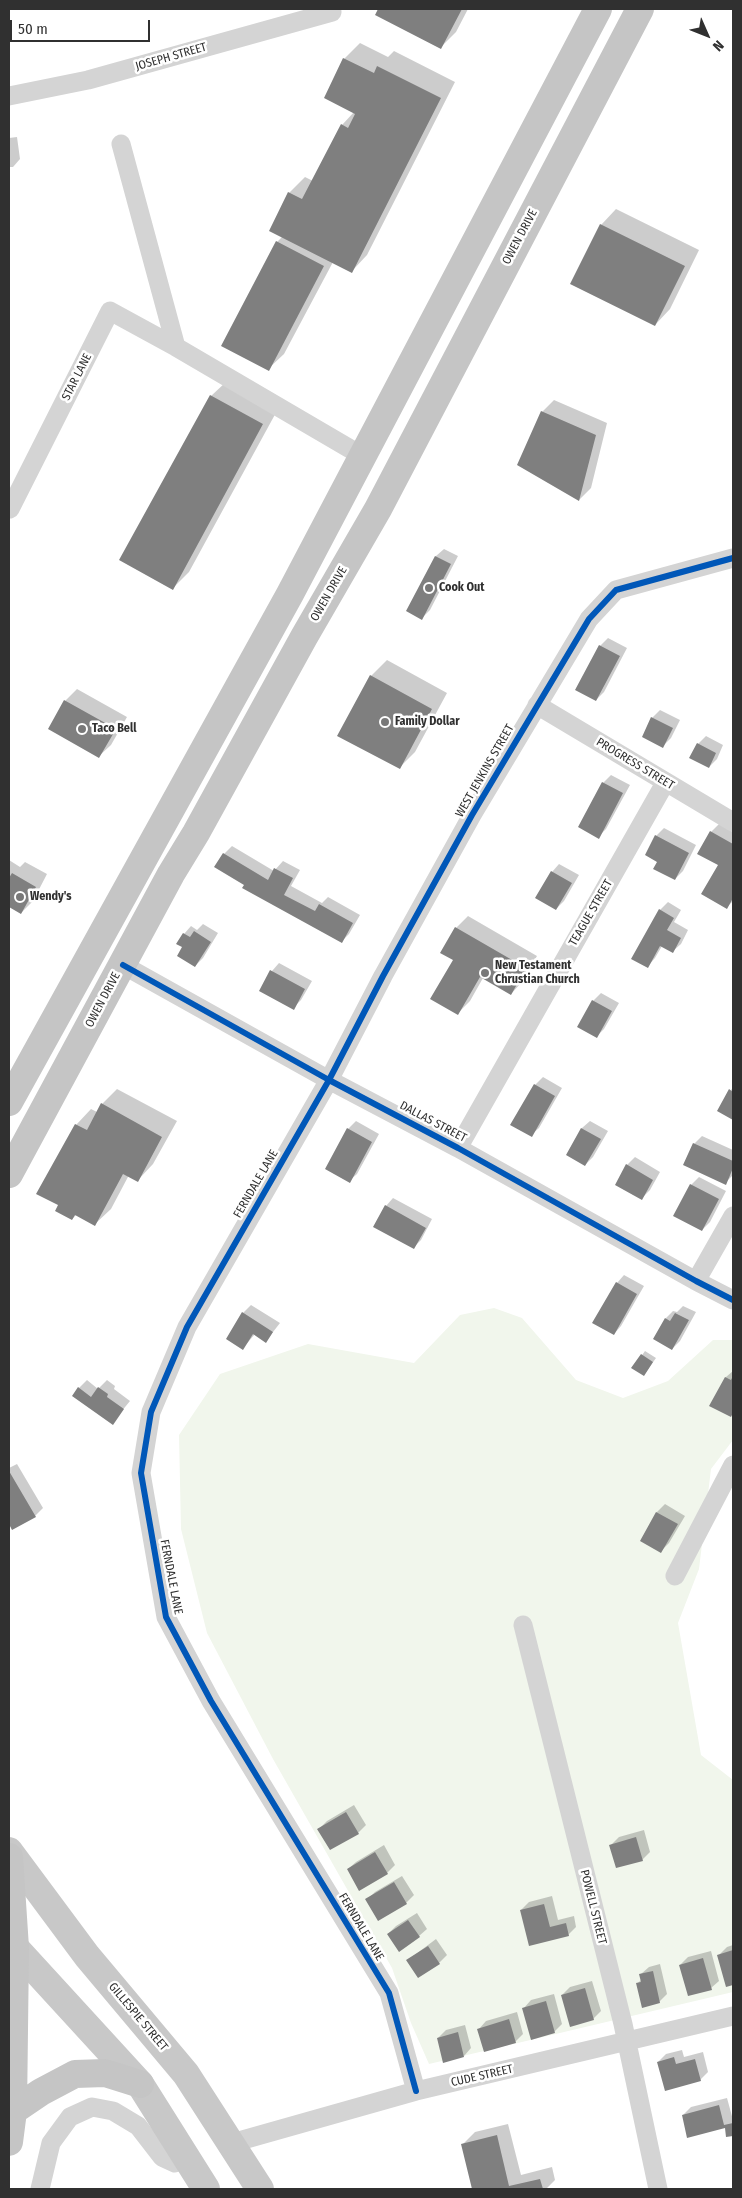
<!DOCTYPE html>
<style>
body{margin:0}
#map{position:relative;width:742px;height:2198px;overflow:hidden;background:#fff;font-family:"Fira Sans Condensed",sans-serif}
canvas{display:block}
.frame{position:absolute;inset:0;border:10px solid #303030;pointer-events:none}
.north{position:absolute;left:682px;top:10px;width:50px;height:50px;-webkit-text-stroke:4px #fff;paint-order:stroke;rotate:134deg;font-size:14px;font-weight:700;line-height:20px;text-align:center;color:#303030}
.north::after{content:'';display:block;margin:auto;width:18px;height:22px;background:#303030;clip-path:polygon(50% 0,100% 100%,50% 72%,0 100%)}
.scale{position:absolute;left:10px;top:20px;width:140px;height:22px;box-sizing:border-box;border:2px solid #303030;border-top:0;padding-left:6px;font-size:15px;line-height:18px;white-space:nowrap;color:#303030;-webkit-text-stroke:4px #fff;paint-order:stroke}
</style>
<div id="map">
<canvas width="742" height="2198"></canvas>
<div class="frame"></div>
<div class="north">N</div>
<div class="scale">50 m</div>
</div>
<script>
const context = document.querySelector('canvas').getContext('2d');
context.lineJoin = 'round';
function fill(path, color) { context.fillStyle = color; context.fill(path, 'evenodd'); }
const poly = rows => new Path2D(rows.map(r => 'M' + r).join(''));
function strokePath(path, color, width, dash) { context.strokeStyle = color; context.lineWidth = width; context.lineCap = dash ? 'butt' : 'round'; context.setLineDash(dash || []); context.stroke(path); }
function label(font, color, halo, rows, align = 'center') {
  context.font = font + ' "Fira Sans Condensed",sans-serif'; context.lineWidth = 5; context.setLineDash([]); context.textBaseline = 'middle'; context.strokeStyle = halo; context.fillStyle = color; for (const [text, x, y, turn = 0] of rows) {
    context.save(); context.translate(x, y); context.rotate((+turn || 0) * Math.PI / 180); context.textAlign = isNaN(turn) ? turn : align; if (halo) context.strokeText(text, 0, 0); context.fillText(text, 0, 0); context.restore();
  }
}
fill(poly([
 [494,1308,522,1318,576,1380,623,1398,668,1381,713,1340,733,1340,733,1440,711,1469,699,1569,678,1623,701,1755,733,1780,733,1992,429,2064,411,2023,392,1968,273,1759,207,1633,181,1529,179,1435,220,1374,308,1344,414,1363,460,1315]
]), '#f1f6ec');
fill(poly([
 [380,9,468,9,456,32,440,48,377,15],
 [360,43,388,57,394,51,455,82,367,255,352,271,333,262,284,354,268,369,223,345,277,242,283,236,289,193,305,177,313,181,342,125,354,112,344,59],
 [17,137,20,159,13,167,9,167,9,138],
 [616,209,699,250,670,309,655,325,601,225],
 [227,381,278,409,189,572,173,588,211,396],
 [554,400,607,423,591,488,579,500,542,412],
 [444,549,458,556,430,610,422,618,408,611,436,556],
 [608,638,627,648,604,692,596,700,600,646],
 [387,660,447,693,415,752,399,768,371,676],
 [77,689,127,717,111,745,99,756,49,728,65,701],
 [660,710,680,720,671,738,663,746,652,718],
 [706,736,723,745,717,759,709,767,698,744],
 [611,775,630,785,606,829,598,837,603,783],
 [719,824,733,832,733,901,727,907,711,832],
 [664,828,696,845,683,871,675,879,658,861,656,836],
 [232,846,274,871,283,861,300,870,291,886,322,903,328,897,360,915,349,934,341,942,245,884,224,854],
 [9,860,20,867,25,862,47,874,33,901,21,913,9,906],
 [559,864,579,875,564,901,556,909,552,872],
 [668,902,681,910,674,922,688,930,681,944,673,951,662,946,655,958,648,966,660,910],
 [468,916,537,956,522,982,511,994,483,978,470,1001,458,1013,455,959,456,928],
 [203,924,218,933,203,958,195,966,184,947,184,934,191,926,197,930],
 [279,963,312,981,301,1000,293,1008,272,971],
 [601,993,619,1003,604,1029,596,1037,593,1001],
 [543,1077,562,1088,539,1128,531,1135,535,1085],
 [733,1087,733,1119,719,1110],
 [117,1089,177,1121,153,1164,138,1180,129,1175,111,1209,95,1224,77,1214,72,1219,60,1205,76,1125,91,1109,97,1112,102,1104],
 [356,1121,379,1134,357,1174,349,1181,348,1129],
 [590,1121,608,1131,593,1157,585,1165,567,1154,582,1128],
 [702,1136,733,1150,733,1175,725,1183,694,1144],
 [635,1157,660,1172,650,1190,642,1198,627,1165],
 [699,1177,726,1191,710,1222,702,1230,691,1185],
 [393,1198,432,1219,421,1240,413,1248,386,1206],
 [624,1275,644,1286,621,1326,614,1334,617,1283],
 [251,1305,280,1323,266,1341,255,1334,243,1348,243,1313],
 [683,1306,696,1312,680,1341,672,1349,666,1318,673,1311,677,1312],
 [645,1351,656,1358,644,1375,633,1368],
 [733,1371,733,1413,730,1416,711,1405,726,1377],
 [87,1380,98,1389,107,1380,115,1386,114,1389,130,1401,112,1423,79,1388],
 [17,1464,43,1508,35,1516,13,1529,9,1522,9,1468],
 [665,1504,685,1516,669,1543,661,1551,641,1540,657,1512],
 [354,1805,366,1825,358,1833,319,1829,327,1821],
 [644,1830,650,1852,642,1860,611,1845,619,1837],
 [384,1845,395,1865,387,1873,348,1869,356,1862],
 [402,1876,414,1895,406,1903,367,1900,375,1892],
 [552,1896,558,1920,574,1916,576,1927,568,1935,530,1945,521,1910,529,1902],
 [417,1913,427,1929,419,1936,388,1934,396,1926],
 [436,1939,447,1955,439,1963,408,1960],
 [733,1945,733,1983,727,1985,719,1955,727,1947],
 [711,1951,719,1981,711,1988,680,1965,688,1957],
 [660,1964,667,1994,659,2002,638,1983,642,1979,641,1974,649,1967],
 [592,1981,601,2011,593,2019,562,1995,570,1987],
 [554,1994,562,2024,554,2032,524,2008,531,2000],
 [517,2012,523,2034,515,2042,479,2029,486,2021],
 [465,2025,471,2048,464,2056,438,2038,446,2030],
 [682,2050,684,2057,703,2052,708,2072,700,2080,658,2062,666,2054],
 [727,2098,733,2120,733,2135,727,2136,726,2127,683,2115,691,2107],
 [508,2124,521,2175,552,2167,555,2180,546,2189,474,2189,463,2144,475,2132]
]), '#0003');
fill(poly([
 [378,9,462,9,441,49,375,15],
 [343,58,374,73,377,66,441,98,352,273,269,231,288,192,302,199,341,124,348,128,355,114,324,98],
 [600,224,685,266,655,326,570,284],
 [276,241,324,266,269,371,221,346],
 [210,395,263,424,173,590,119,560],
 [541,411,596,435,579,501,517,465],
 [435,556,451,564,422,620,406,611],
 [599,645,620,656,596,701,575,690],
 [370,675,432,709,400,769,337,736],
 [64,700,116,729,99,758,48,729],
 [651,717,673,728,663,748,642,737],
 [697,743,716,753,709,768,689,758],
 [602,782,623,793,599,839,578,827],
 [710,831,733,844,733,898,727,909,701,894,718,865,697,854],
 [655,835,689,853,675,880,653,869,657,862,645,855],
 [223,853,268,880,274,868,293,878,284,895,315,911,319,904,353,923,342,943,242,888,244,885,214,867],
 [551,871,572,883,556,910,535,898],
 [12,873,36,887,21,914,9,907,9,878],
 [659,909,674,918,667,930,681,938,673,953,660,946,648,968,631,959],
 [455,927,526,968,511,995,480,977,458,1015,430,999,453,960,440,953],
 [194,931,211,942,195,967,177,956,182,947,176,944,183,933,190,937],
 [270,970,305,989,294,1010,259,991],
 [592,1000,612,1011,597,1038,577,1027],
 [534,1084,555,1096,532,1137,510,1125],
 [729,1089,733,1092,733,1120,717,1111],
 [101,1103,162,1137,138,1182,123,1174,95,1226,75,1215,72,1220,55,1211,58,1205,36,1194,75,1124,87,1130],
 [347,1128,372,1142,350,1183,325,1169],
 [581,1128,601,1139,585,1166,566,1155],
 [693,1143,733,1161,733,1168,726,1185,683,1165],
 [626,1164,653,1180,642,1200,615,1185],
 [690,1184,719,1199,702,1231,673,1216],
 [385,1205,426,1228,414,1249,373,1227],
 [616,1282,637,1294,614,1335,592,1323],
 [242,1312,273,1332,266,1343,253,1334,243,1350,226,1339],
 [675,1313,689,1320,672,1350,653,1339,665,1318,670,1321],
 [641,1354,653,1362,644,1376,631,1368],
 [733,1376,733,1413,731,1417,709,1406,725,1377,731,1380],
 [78,1387,91,1397,98,1387,108,1394,107,1397,124,1409,113,1425,72,1396],
 [9,1471,36,1517,12,1530,9,1524],
 [656,1512,678,1524,661,1553,640,1541],
 [346,1812,359,1834,330,1850,317,1829],
 [636,1837,643,1861,616,1868,609,1845],
 [375,1852,388,1874,359,1891,347,1869],
 [394,1882,407,1904,378,1921,365,1899],
 [544,1904,550,1927,566,1923,569,1936,529,1946,520,1910],
 [408,1920,420,1937,399,1952,387,1934],
 [428,1946,440,1964,418,1978,406,1960],
 [733,1950,733,1985,726,1987,717,1955],
 [703,1958,712,1990,688,1996,679,1965],
 [653,1971,660,2003,642,2008,636,1983,641,1982,639,1974],
 [585,1988,594,2020,570,2027,561,1995],
 [546,2001,555,2033,531,2040,522,2008],
 [509,2019,516,2043,484,2052,477,2029],
 [458,2032,464,2057,443,2063,437,2038],
 [674,2057,676,2064,695,2059,701,2081,665,2091,657,2062],
 [719,2105,724,2125,733,2123,733,2136,726,2137,725,2128,687,2138,682,2115],
 [497,2135,509,2186,540,2179,543,2189,472,2189,461,2144]
]), '#7f7f7f');
strokePath(poly([
 [9,96,88,80,332,12],
 [176,347,364,457],
 [10,509,110,311,176,347,121,144],
 [537,705,733,822],
 [123,965,329,1080,458,1148,696,1281,733,1300],
 [458,1148,665,783],
 [696,1281,733,1216],
 [675,1576,733,1465],
 [523,1625,623,2024,658,2189],
 [416,2091,389,1993,211,1701,166,1617,141,1473,151,1412,187,1327,329,1080,383,976,472,815,589,619,616,590,733,558],
 [232,2143,416,2091,733,2016],
 [40,2189,51,2143,70,2117,92,2107,113,2111,138,2126,162,2157,175,2163,188,2158]
]), '#d4d4d4', 19);
strokePath(poly([
 [9,1851,87,1956,186,2074,260,2189],
 [9,1941,140,2084,206,2189]
]), '#c8c8c8', 28);
strokePath(poly([
 [9,1102,290,594,598,9],
 [9,1174,171,874,196,833,304,637,378,509,640,9],
 [9,1857,15,1948,13,2111,9,2142],
 [13,2111,41,2092,75,2074,105,2073,140,2084]
]), '#c5c5c5', 28);
strokePath(poly([
 [123,965,329,1080,458,1148,696,1281,733,1300],
 [416,2091,389,1993,211,1701,166,1617,141,1473,151,1412,187,1327,329,1080,383,976,472,815,589,619,616,590,733,558]
]), '#0057b8', 6);
for (const [x, y, r, color] of [
 [429,588,5,"#787878"],
 [385,722,5,"#787878"],
 [82,729,5,"#787878"],
 [20,897,5,"#787878"],
 [485,973,5,"#787878"]
]) { const dot = new Path2D(); dot.arc(x, y, r, 0, 2 * Math.PI); context.fillStyle = color; context.fill(dot); strokePath(dot, '#fff', 2); }
label('12px', '#303030', '#fff', [
 ["JOSEPH STREET",171,57,-16],
 ["OWEN DRIVE",520,237,-62],
 ["STAR LANE",77,377,-63],
 ["OWEN DRIVE",329,594,-60],
 ["PROGRESS STREET",635,764,31],
 ["WEST JENKINS STREET",485,771,-60],
 ["TEAGUE STREET",591,913,-60],
 ["OWEN DRIVE",103,1000,-62],
 ["DALLAS STREET",433,1122,28],
 ["FERNDALE LANE",256,1184,-60],
 ["FERNDALE LANE",171,1577,79],
 ["POWELL STREET",593,1907,76],
 ["FERNDALE LANE",361,1927,59],
 ["GILLESPIE STREET",138,2017,50],
 ["CUDE STREET",482,2076,-13]
]);
label('bold 12px', '#303030', '#fff', [
 ["Cook Out",439,588],
 ["Family Dollar",395,722],
 ["Taco Bell",92,729],
 ["Wendy's",30,897],
 ["New Testament",495,966],
 ["Chrustian Church",495,980]
], 'left');
</script>
